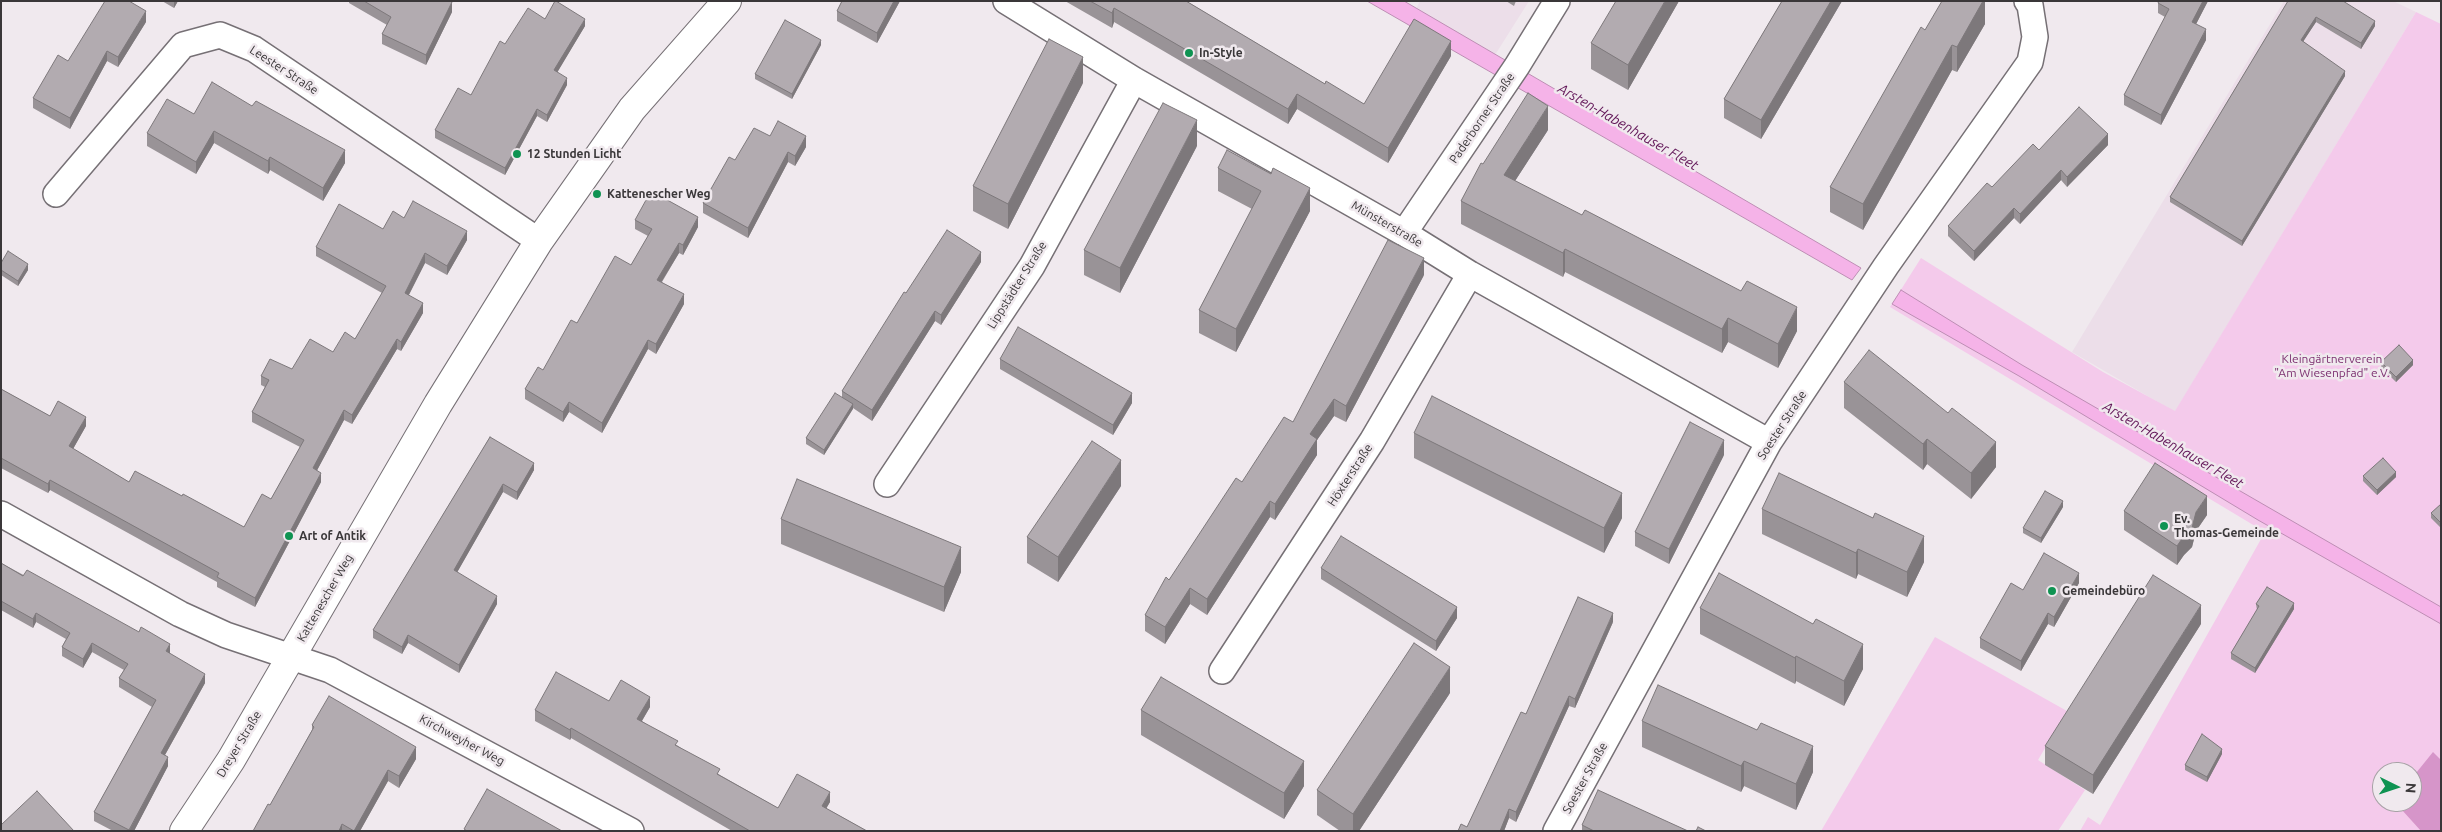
<!DOCTYPE html>
<meta charset="utf-8">
<style>
body{margin:0}
#map{position:relative;width:2442px;height:832px;overflow:hidden;background:#f0e9ee;font-family:Ubuntu,sans-serif}
canvas{display:block}
.frame{position:absolute;inset:0;border:2px solid #3a3739;pointer-events:none}
.north{position:absolute;left:2372px;top:762px;width:50px;height:50px;box-sizing:border-box;background:#f0e9ee;border:1px solid #a7a2a6;border-radius:50%;rotate:94deg;font-size:14px;font-weight:700;line-height:20px;text-align:center;color:#3a3739}
.north::after{content:'';display:block;margin:auto;width:18px;height:22px;background:#0f9352;clip-path:polygon(50% 0,100% 100%,50% 72%,0 100%)}
</style>
<div id="map">
<canvas width="2442" height="832"></canvas>
<div class="frame"></div>
<div class="north">N</div>
</div>
<script>
const context = document.querySelector('canvas').getContext('2d');
context.lineJoin = 'round';
function fill(path, color) { context.fillStyle = color; context.fill(path, 'evenodd'); }
const poly = rows => new Path2D(rows.map(r => 'M' + r).join(''));
function strokePath(path, color, width, dash) { context.strokeStyle = color; context.lineWidth = width; context.lineCap = dash ? 'butt' : 'round'; context.setLineDash(dash || []); context.stroke(path); }
function label(font, color, halo, rows, align = 'center') {
  context.font = font + ' Ubuntu,sans-serif'; context.lineWidth = 5; context.setLineDash([]); context.textBaseline = 'middle'; context.strokeStyle = halo; context.fillStyle = color; for (const [text, x, y, turn = 0] of rows) {
    context.save(); context.translate(x, y); context.rotate((+turn || 0) * Math.PI / 180); context.textAlign = isNaN(turn) ? turn : align; if (halo) context.strokeText(text, 0, 0); context.fillText(text, 0, 0); context.restore();
  }
}
fill(poly([
 [1420,1,1529,1,1495,55,1416,9],
 [2284,1,2393,1,2416,12,2175,412,2072,352]
]), '#ecdee9');
fill(poly([
 [2416,12,2441,24,2441,831,2080,831,2088,817,2100,825,2265,532,1890,307,1921,258,2103,372,2175,411],
 [2382,772,2412,772,2412,802,2382,802],
 [1935,637,2067,711,2038,760,2085,790,2058,831,1821,831]
]), '#f4caeb');
fill(poly([
 [2433,752,2441,760,2441,831,2421,831,2402,810,2404,802,2412,802,2412,778]
]), '#d695c9');
const water = poly([
 [1367,1,1404,1,1861,268,1852,280,1367,1],
 [1901,290,2022,365,2441,607,2441,624,2258,520,2019,376,1892,304,1901,290]
]);
fill(water, '#f5b3e8');
strokePath(water, '#bd8eb4', 1);
const street = poly([
 [1006,1,1134,80,1404,233,1470,274,1769,442],
 [56,194,183,45,220,35,254,49,539,241],
 [1404,233,1517,66,1557,1],
 [887,484,1032,266,1134,80],
 [1,514,180,614,226,635,330,670,631,831],
 [1222,671,1372,441,1470,274],
 [1556,831,1769,442,1886,266,2030,62,2035,37,2030,5,2027,1]
]);
const secondary = poly([
 [184,831,231,760,438,404,539,241,632,109,727,1]
]);
strokePath(street, '#767075', 28);
strokePath(secondary, '#767075', 30);
strokePath(street, '#fff', 25);
strokePath(secondary, '#fff', 28);
fill(poly([
 [162,1,178,1,174,8],
 [349,1,450,1,452,12,426,65,382,44,382,34,387,25,349,3],
 [842,1,900,1,877,43,837,21,837,11],
 [1065,1,1186,1,1325,84,1364,104,1451,56,1388,163,1297,109,1288,124,1114,22,1112,28],
 [1506,1,1516,1,1514,6],
 [1679,1,1628,90,1591,69,1591,43],
 [1782,1,1842,1,1761,139,1724,118,1724,99],
 [1985,1,1985,24,1957,72,1952,70,1863,230,1830,212,1830,187,1925,30],
 [2208,1,2196,24,2206,40,2161,125,2124,105,2124,95,2165,17,2158,13,2158,3],
 [2288,1,2375,26,2361,49,2316,22,2303,41,2345,76,2242,246,2170,202,2170,197],
 [545,19,585,26,557,72,567,85,547,122,537,116,505,175,435,138,435,130,471,95],
 [146,22,118,67,107,61,70,129,33,108,33,98,68,61],
 [821,45,792,99,755,79,755,74],
 [1083,83,1008,229,973,211,973,186],
 [194,114,345,163,323,201,270,170,268,174,214,143,196,174,147,146,147,133],
 [1548,130,1515,181,1797,331,1778,368,1728,342,1722,353,1565,272,1563,277,1461,224,1461,201,1483,164],
 [770,136,806,147,795,166,788,162,748,238,703,213,703,203],
 [2108,145,2067,187,2061,180,2020,224,2014,218,1974,261,1948,236,1948,226,2039,150],
 [1197,146,1120,293,1084,275,1084,250],
 [1218,168,1271,174,1310,211,1236,352,1199,333,1199,310,1252,209,1218,191],
 [404,218,467,240,447,275,425,263,409,295,423,313,401,351,397,349,352,424,344,420,317,470,321,482,255,607,217,587,217,582,50,490,48,493,1,468,1,389,50,416,86,426,73,449,129,482,244,527,271,499,300,447,252,422,252,412,265,387,261,385,261,376,292,369,333,352,355,339,382,293,316,256,316,247,383,229],
 [635,220,698,227,683,255,679,253,662,282,684,304,656,354,648,349,602,433,569,412,563,422,525,399,525,389,543,370,577,323,631,265,648,236,635,229],
 [981,262,941,325,935,321,872,421,853,408,824,455,806,444,806,438,842,397,842,391,906,293],
 [1,263,28,270,18,286,1,275],
 [1424,275,1346,422,1334,416,1317,440,1317,455,1275,520,1270,517,1207,615,1190,604,1165,644,1145,631,1145,615,1169,580,1242,482,1293,422],
 [1000,359,1132,403,1113,435,1000,369],
 [2381,362,2413,365,2396,382,2381,367],
 [1844,382,1948,413,1996,467,1971,499,1927,464,1923,470,1844,408],
 [1414,433,1622,518,1604,553,1414,458],
 [490,437,534,470,517,500,503,492,457,572,497,604,459,673,408,643,402,654,373,638,373,630],
 [1724,455,1669,564,1635,546,1635,532],
 [2363,476,2396,477,2377,495,2363,481],
 [1121,486,1058,582,1027,563,1027,537],
 [2441,504,2441,528,2431,518,2431,513],
 [2063,507,2041,543,2023,533,2023,528],
 [1762,509,1924,562,1907,597,1858,574,1856,579,1762,534],
 [2124,511,2207,515,2196,531,2192,547,2184,555,2177,565,2124,530],
 [781,519,961,572,944,612,781,544],
 [1,563,170,653,169,654,205,683,165,755,168,766,134,831,113,831,94,821,94,812,152,707,119,687,119,678,124,670,92,652,83,668,62,656,62,647,66,639,36,622,33,628,1,610],
 [1321,568,1457,618,1436,651,1321,579],
 [2079,583,2054,627,2048,624,2021,671,1980,648,1980,638,2023,590],
 [2256,604,2294,609,2255,673,2231,659,2231,653,2257,610],
 [1700,608,1863,669,1844,706,1796,681,1795,684,1700,634],
 [1613,622,1575,708,1569,706,1516,822,1509,818,1504,831,1458,831,1467,827,1526,714],
 [2201,624,2093,794,2045,765,2045,746],
 [1450,693,1359,831,1340,831,1317,815,1317,790],
 [609,701,650,707,642,721,720,775,778,808,830,802,826,808,867,831,732,831,571,738,570,740,535,721,535,710],
 [1141,710,1304,786,1284,819,1141,735],
 [1642,721,1813,772,1796,810,1744,786,1741,792,1642,747],
 [312,725,416,759,399,788,388,781,360,831,253,831,270,805,312,730],
 [2222,754,2207,782,2185,770,2185,765],
 [1582,825,1688,831,1582,831]
]), '#999397');
fill(poly([
 [174,1,178,1,174,8],
 [894,1,900,1,877,43,877,33],
 [1665,1,1679,1,1628,90,1628,65],
 [1831,1,1842,1,1761,139,1761,120],
 [1983,1,1985,1,1985,24,1957,72,1957,47],
 [2203,1,2208,1,2192,32,2192,22],
 [452,2,452,12,426,65,426,55],
 [1114,8,1114,22,1112,28,1112,13],
 [146,11,146,22,118,67,118,57],
 [2316,17,2316,22,2301,45,2301,40],
 [585,19,585,26,554,78,554,70],
 [2375,21,2375,26,2361,49,2361,43],
 [2206,29,2206,40,2161,125,2161,115],
 [821,40,821,45,792,99,792,94],
 [1451,41,1451,56,1388,163,1388,148],
 [1952,45,1952,70,1863,230,1863,204],
 [107,51,107,61,70,129,70,118],
 [1083,57,1083,83,1008,229,1008,204],
 [2345,71,2345,76,2242,246,2242,241],
 [567,78,567,85,547,122,547,115],
 [1297,94,1297,109,1288,124,1288,109],
 [1548,106,1548,130,1504,198,1504,175],
 [537,109,537,116,505,175,505,168],
 [1197,120,1197,146,1120,293,1120,268],
 [214,131,214,143,196,174,196,162],
 [2108,134,2108,145,2067,187,2067,177],
 [806,136,806,147,795,166,795,156],
 [345,150,345,163,323,201,323,188],
 [788,152,788,162,748,238,748,228],
 [270,157,270,170,268,174,268,161],
 [2061,170,2061,180,2020,224,2020,214],
 [1310,188,1310,211,1236,352,1236,329],
 [2014,208,2014,218,1974,261,1974,251],
 [698,217,698,227,683,255,683,245],
 [467,231,467,240,447,275,447,266],
 [679,243,679,253,657,289,657,280],
 [1565,249,1565,272,1563,277,1563,253],
 [981,252,981,262,941,325,941,315],
 [425,253,425,263,405,302,405,293],
 [1424,258,1424,275,1346,422,1346,406],
 [28,264,28,270,18,286,18,281],
 [684,294,684,304,656,354,656,344],
 [423,303,423,313,401,351,401,342],
 [1797,307,1797,331,1778,368,1778,344],
 [935,311,935,321,872,421,872,410],
 [1728,318,1728,342,1722,353,1722,329],
 [397,339,397,349,352,424,352,415],
 [648,340,648,349,602,433,602,423],
 [2413,360,2413,365,2396,382,2396,377],
 [1132,393,1132,403,1113,435,1113,425],
 [1334,399,1334,416,1317,440,1317,455,1275,520,1275,504,1310,434],
 [569,402,569,412,563,422,563,412],
 [853,404,853,409,824,455,824,450],
 [344,410,344,420,313,478,313,468],
 [86,417,86,426,69,456,69,446],
 [1927,439,1927,464,1923,470,1923,444],
 [1724,440,1724,455,1669,564,1669,549],
 [1996,442,1996,467,1971,499,1971,473],
 [1121,460,1121,486,1058,582,1058,557],
 [534,463,534,470,517,500,517,492],
 [2396,472,2396,477,2377,495,2377,490],
 [321,473,321,482,255,607,255,598],
 [50,480,50,490,48,493,48,484],
 [503,484,503,492,454,578,454,570],
 [1622,493,1622,518,1604,553,1604,528],
 [2207,496,2207,515,2196,531,2192,547,2184,555,2177,565,2177,546,2196,512],
 [1270,501,1270,517,1207,615,1207,599],
 [2063,501,2063,507,2041,543,2041,538],
 [1924,536,1924,562,1907,597,1907,572],
 [961,547,961,572,944,612,944,587],
 [1858,549,1858,574,1856,579,1856,553],
 [2079,573,2079,583,2054,627,2054,617],
 [1190,588,1190,604,1165,644,1165,627],
 [497,596,497,604,459,673,459,665],
 [2294,603,2294,609,2255,673,2255,668],
 [2201,605,2201,624,2093,794,2093,775],
 [1457,607,1457,618,1436,651,1436,641],
 [36,613,36,622,33,628,33,619],
 [1613,613,1613,622,1575,708,1575,699],
 [2048,613,2048,624,2021,671,2021,661],
 [408,635,408,643,402,654,402,647],
 [92,643,92,652,83,668,83,659],
 [170,644,170,653,166,660,166,651],
 [1863,644,1863,669,1844,706,1844,681],
 [1796,656,1796,681,1795,684,1795,658],
 [1450,667,1450,693,1359,831,1353,831,1353,814],
 [205,674,205,683,161,762,161,753],
 [1569,696,1569,706,1516,822,1516,812],
 [650,697,650,707,637,729,637,719],
 [571,728,571,738,570,740,570,730],
 [1813,746,1813,772,1796,810,1796,784],
 [416,747,416,759,399,788,399,776],
 [2222,749,2222,754,2207,782,2207,777],
 [168,757,168,766,134,831,129,831],
 [1304,761,1304,786,1284,819,1284,793],
 [1744,761,1744,786,1741,792,1741,766],
 [388,770,388,781,360,831,354,831],
 [830,792,830,802,822,816,822,806],
 [1509,809,1509,818,1504,831,1500,831],
 [342,824,342,831,339,831]
]), '#7d787b');
const building = poly([
 [105,1,129,1,146,11,118,57,107,51,70,118,33,98,58,55,68,61,105,1],
 [364,1,450,1,452,2,426,55,382,34,391,17,364,1],
 [555,1,556,1,585,19,554,70,567,78,547,115,537,109,505,168,435,130,458,88,471,95,500,41,505,44,528,8,545,19,555,1],
 [842,1,894,1,877,33,837,11,842,1],
 [1090,1,1186,1,1325,84,1326,81,1364,104,1414,19,1451,41,1388,148,1297,94,1288,109,1114,8,1112,13,1090,1],
 [1616,1,1665,1,1628,65,1591,43,1616,1],
 [1782,1,1831,1,1761,120,1724,99,1782,1],
 [1942,1,1983,1,1957,47,1952,45,1863,204,1830,187,1921,27,1925,30,1942,1],
 [2159,1,2203,1,2192,22,2206,29,2161,115,2124,95,2169,9,2158,3,2159,1],
 [2288,1,2343,1,2375,21,2361,43,2316,17,2301,40,2345,71,2242,241,2170,197,2288,1],
 [785,20,821,40,792,94,755,74,785,20],
 [1049,39,1083,57,1008,204,973,186,1049,39],
 [212,82,252,106,256,101,345,150,323,188,270,157,268,161,214,131,196,162,147,133,167,99,194,114,212,82],
 [1528,93,1548,106,1504,175,1582,215,1585,210,1741,291,1747,281,1797,307,1778,344,1728,318,1722,329,1565,249,1563,253,1461,201,1481,163,1483,164,1528,93],
 [1163,103,1197,120,1120,268,1084,250,1163,103],
 [2079,107,2108,134,2067,177,2061,170,2020,214,2014,208,1974,251,1948,226,1987,183,1992,187,2033,144,2039,150,2079,107],
 [778,121,806,136,795,156,788,152,748,228,703,203,729,157,735,160,754,128,770,136,778,121],
 [1227,150,1271,174,1273,168,1310,188,1236,329,1199,310,1261,191,1218,168,1227,150],
 [651,191,698,217,683,245,679,243,657,280,684,294,656,344,648,340,602,423,569,402,563,412,525,389,538,367,543,370,571,320,577,323,615,256,631,265,652,229,635,220,651,191],
 [413,201,467,231,447,266,425,253,405,293,423,303,401,342,397,339,352,415,344,410,313,468,321,473,255,598,217,577,219,573,50,480,48,484,1,458,1,389,50,416,58,401,86,417,69,446,129,482,135,471,182,496,183,494,244,527,262,494,271,499,304,440,252,412,269,380,261,376,270,359,292,369,310,339,333,352,345,332,355,339,386,286,316,247,339,204,383,229,393,211,404,218,413,201],
 [947,230,981,252,941,315,935,311,872,410,842,391,904,292,906,293,947,230],
 [1388,240,1424,258,1346,406,1334,399,1310,434,1317,439,1275,504,1270,501,1207,599,1190,588,1165,627,1145,615,1166,577,1169,580,1236,478,1242,482,1284,417,1293,422,1388,240],
 [8,251,28,264,18,281,1,270,1,263,8,251],
 [1018,327,1132,393,1113,425,1000,359,1018,327],
 [2399,345,2413,360,2396,377,2381,362,2399,345],
 [1869,350,1948,413,1952,408,1996,442,1971,473,1927,439,1923,444,1844,382,1869,350],
 [835,393,853,404,824,450,806,438,835,393],
 [1432,396,1622,493,1604,528,1414,433,1432,396],
 [1690,422,1724,440,1669,549,1635,532,1690,422],
 [490,437,534,463,517,492,503,484,454,570,497,596,459,665,408,635,402,647,373,630,490,437],
 [1092,441,1121,460,1058,557,1027,537,1092,441],
 [2383,458,2396,472,2377,490,2363,476,2383,458],
 [2155,463,2207,496,2196,512,2192,528,2184,536,2177,546,2124,511,2155,463],
 [1779,473,1873,518,1875,513,1924,536,1907,572,1858,549,1856,553,1762,509,1779,473],
 [797,479,961,547,944,587,781,519,797,479],
 [2045,491,2063,501,2041,538,2023,528,2045,491],
 [2441,504,2441,523,2431,513,2441,504],
 [1341,536,1457,607,1436,641,1321,568,1341,536],
 [2044,553,2079,573,2054,617,2048,613,2021,661,1980,638,2011,583,2023,590,2044,553],
 [1,563,23,576,27,570,139,632,141,627,170,644,166,651,205,674,161,753,168,757,129,830,94,812,156,700,119,678,128,664,92,643,83,659,62,647,70,633,36,613,33,619,1,601,1,563],
 [1719,573,1813,624,1816,619,1863,644,1844,681,1796,656,1795,658,1700,608,1719,573],
 [2153,575,2201,605,2093,775,2045,746,2153,575],
 [2267,587,2294,603,2255,668,2231,653,2259,606,2256,604,2267,587],
 [1578,597,1613,613,1575,699,1569,696,1516,812,1509,809,1500,831,1458,831,1461,824,1467,827,1521,712,1526,714,1578,597],
 [1414,643,1450,667,1353,814,1317,790,1414,643],
 [556,672,609,701,621,680,650,697,637,719,678,741,675,745,720,769,717,774,778,808,797,774,830,792,822,806,867,831,750,831,571,728,570,730,535,710,556,672],
 [1161,677,1304,761,1284,793,1141,710,1161,677],
 [1658,685,1757,730,1761,723,1813,746,1796,784,1744,761,1741,766,1642,721,1658,685],
 [329,696,416,747,399,776,388,770,354,831,342,824,339,831,253,831,268,804,270,805,314,727,312,725,329,696],
 [2202,734,2222,749,2207,777,2185,765,2202,734],
 [487,789,562,831,467,831,464,829,487,789],
 [1598,790,1688,831,1594,831,1582,825,1598,790],
 [37,791,74,831,1,831,1,825,37,791],
 [1698,827,1706,831,1696,831,1698,827]
]);
fill(building, '#b2abb0');
strokePath(building, '#7d787b', 1);
for (const [x, y, r, color] of [
 [1189,53,5,"#0f9352"],
 [517,154,5,"#0f9352"],
 [597,194,5,"#0f9352"],
 [2164,526,5,"#0f9352"],
 [289,536,5,"#0f9352"],
 [2052,591,5,"#0f9352"]
]) { const dot = new Path2D(); dot.arc(x, y, r, 0, 2 * Math.PI); context.fillStyle = color; context.fill(dot); strokePath(dot, '#f0e9ee', 2); }
label('bold 12px', '#3a3739', '#f0e9ee', [
 ["In-Style",1199,53],
 ["12 Stunden Licht",527,154],
 ["Kattenescher Weg",607,194],
 ["Ev.",2174,519],
 ["Thomas-Gemeinde",2174,533],
 ["Art of Antik",299,536],
 ["Gemeindebüro",2062,591]
], 'left');
label('12px', '#3a3739', '#f0e9ee', [
 ["Leester Straße",284,70,33],
 ["Paderborner Straße",1482,118,-56],
 ["Münsterstraße",1387,224,30],
 ["Lippstädter Straße",1017,285,-58],
 ["Soester Straße",1782,425,-57],
 ["Höxterstraße",1350,475,-57],
 ["Kattenescher Weg",325,598,-60],
 ["Kirchweyher Weg",462,740,28],
 ["Dreyer Straße",239,744,-59],
 ["Soester Straße",1585,778,-61]
]);
label('12px', '#7c3070', '#f0e9ee', [
 ["Kleingärtnerverein",2332,359],
 ["\"Am Wiesenpfad\" e.V.",2332,373]
]);
label('italic 14px', '#621658', '#f0e9ee', [
 ["Arsten-Habenhauser Fleet",1628,127,30],
 ["Arsten-Habenhauser Fleet",2173,445,30]
]);
</script>
